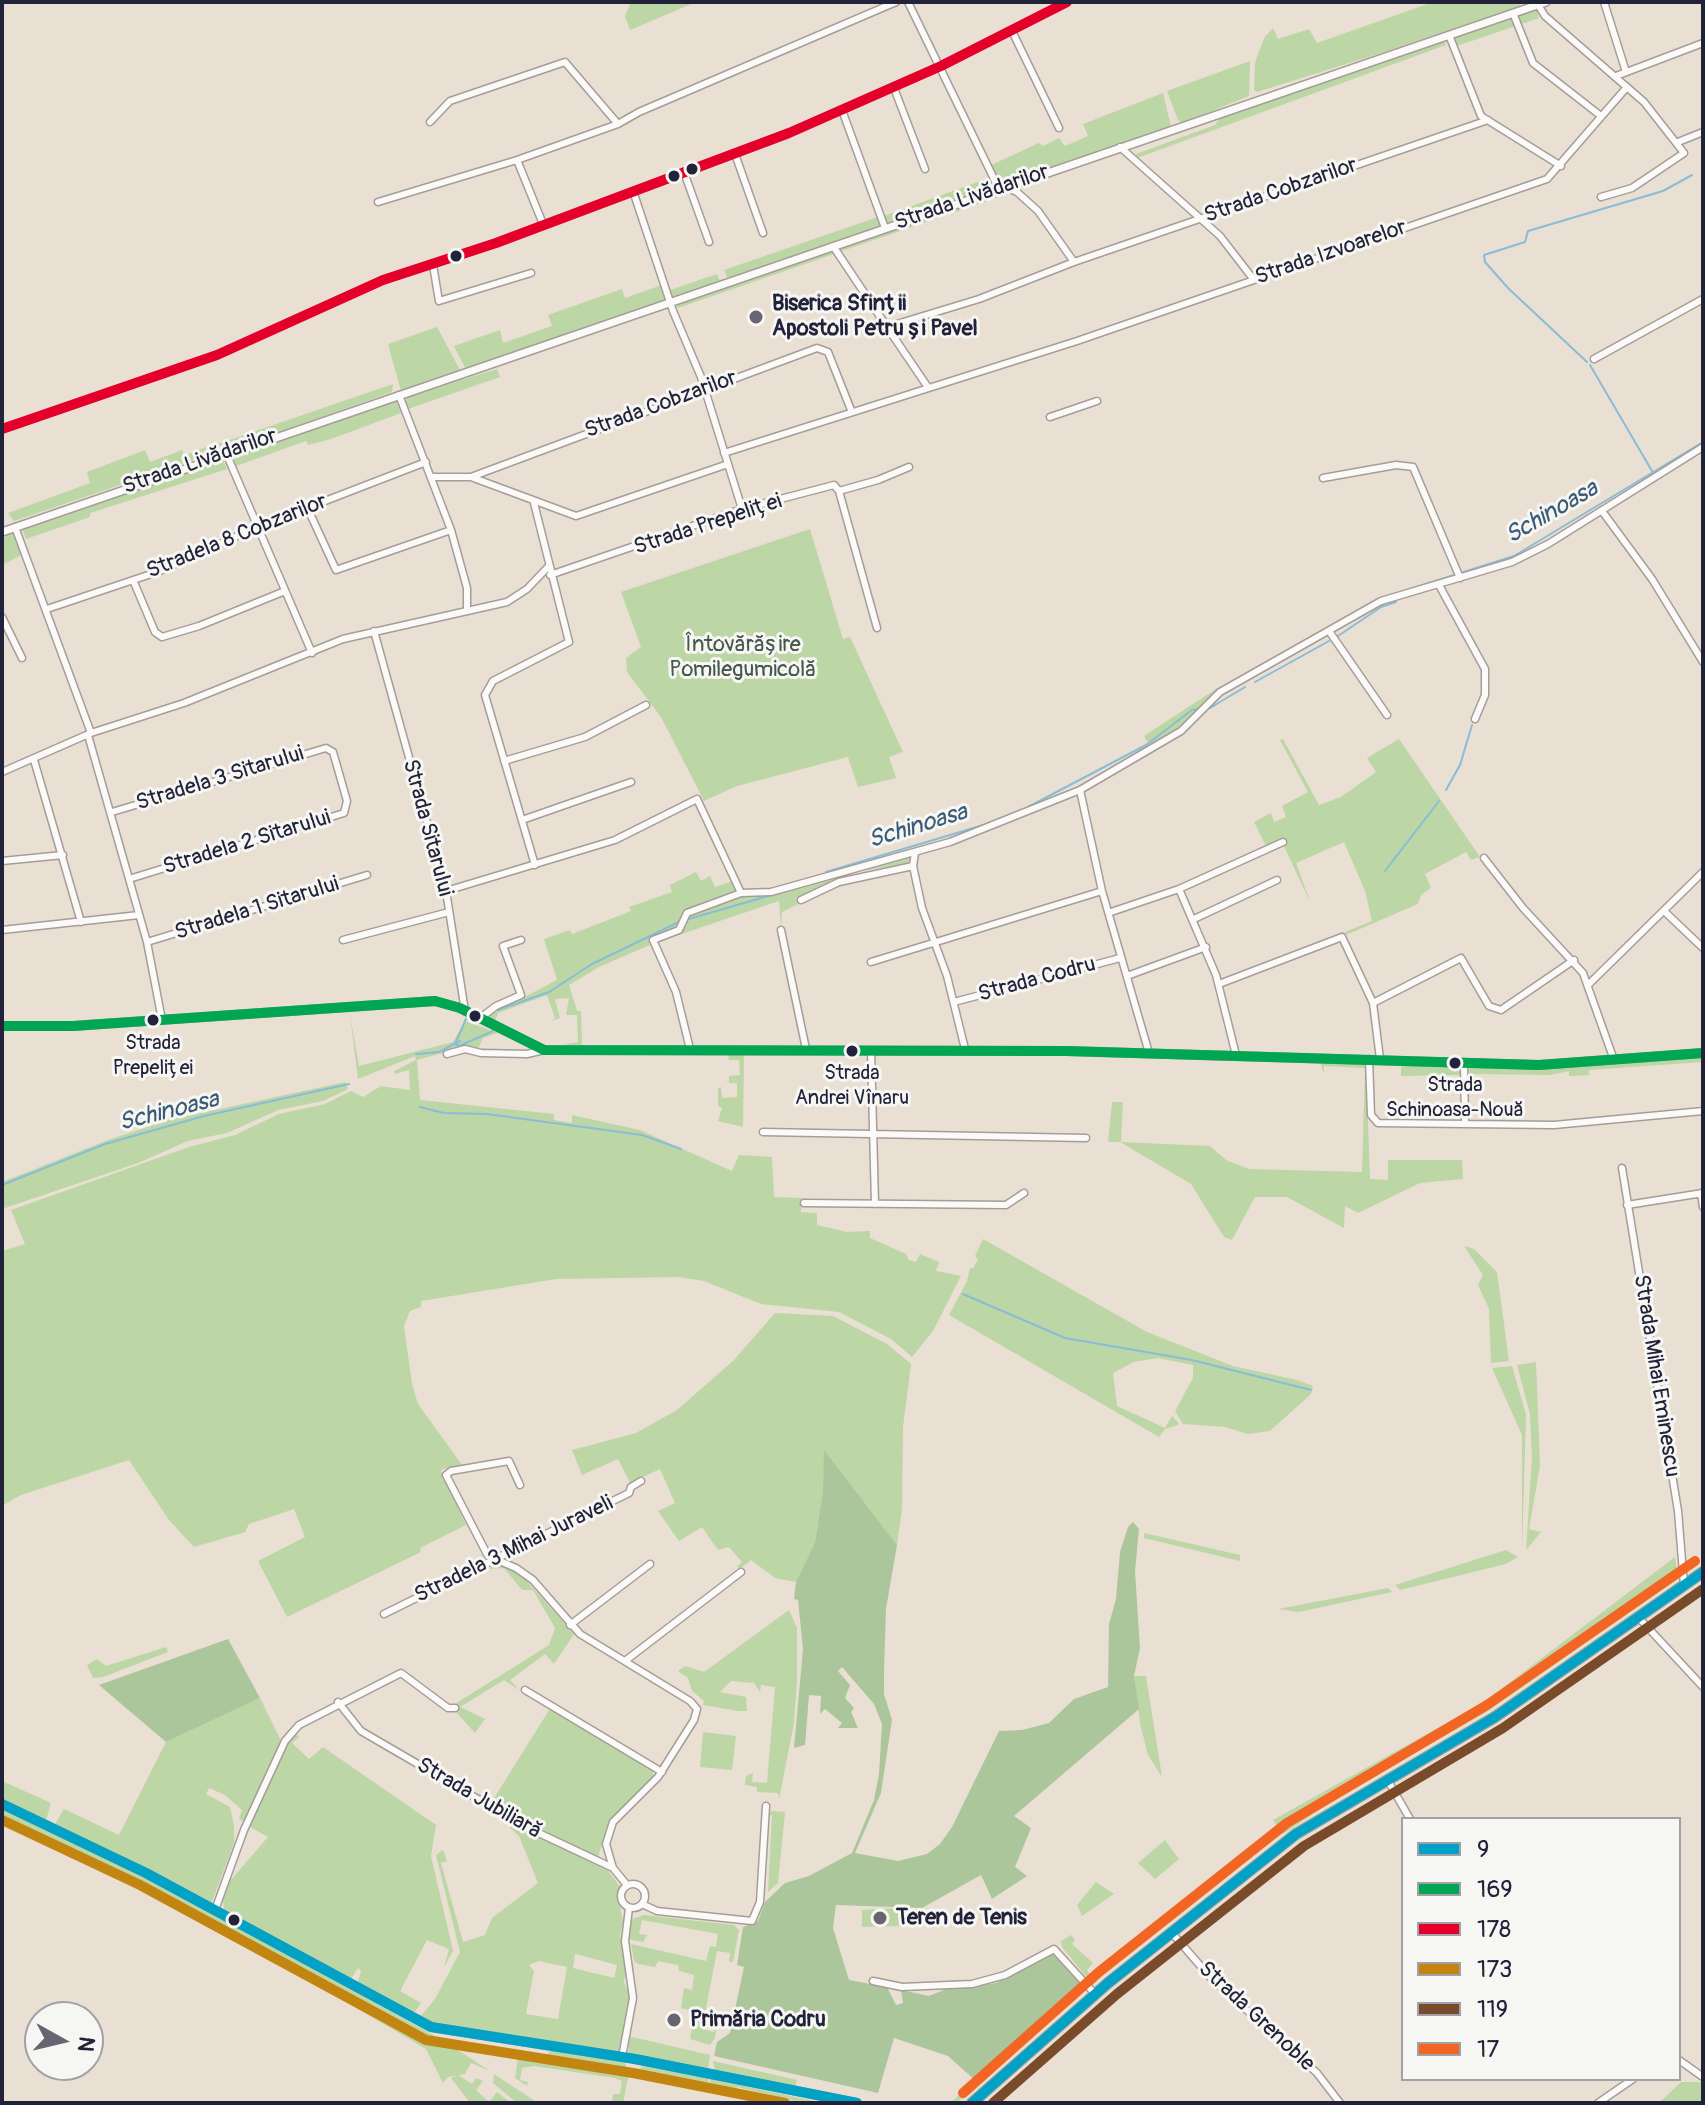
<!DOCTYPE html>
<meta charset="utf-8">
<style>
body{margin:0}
#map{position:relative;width:1705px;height:2105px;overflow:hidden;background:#eadfd3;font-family:Pangolin,sans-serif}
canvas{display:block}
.frame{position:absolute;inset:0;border:4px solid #22223b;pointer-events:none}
.legend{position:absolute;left:1401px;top:1817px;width:280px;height:264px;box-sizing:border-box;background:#f6f6f2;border:2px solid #a1a1a9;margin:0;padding:10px 14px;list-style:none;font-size:24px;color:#22223b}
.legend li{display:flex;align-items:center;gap:16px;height:40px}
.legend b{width:40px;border:2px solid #a1a1a9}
.north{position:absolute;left:24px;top:2001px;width:80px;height:80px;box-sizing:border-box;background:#f6f6f2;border:2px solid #a1a1a9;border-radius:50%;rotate:98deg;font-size:22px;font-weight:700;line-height:32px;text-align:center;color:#22223b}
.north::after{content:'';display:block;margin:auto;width:28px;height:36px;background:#686470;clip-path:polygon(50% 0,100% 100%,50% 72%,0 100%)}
</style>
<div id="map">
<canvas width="1705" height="2105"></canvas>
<div class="frame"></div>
<ul class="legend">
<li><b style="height:10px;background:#02a2c7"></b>9</li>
<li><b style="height:10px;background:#00a651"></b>169</li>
<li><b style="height:10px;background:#e4002b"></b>178</li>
<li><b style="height:10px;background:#c2850f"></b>173</li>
<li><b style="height:10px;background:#7a4b2a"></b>119</li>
<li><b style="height:10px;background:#f26522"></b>17</li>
</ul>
<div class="north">N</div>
</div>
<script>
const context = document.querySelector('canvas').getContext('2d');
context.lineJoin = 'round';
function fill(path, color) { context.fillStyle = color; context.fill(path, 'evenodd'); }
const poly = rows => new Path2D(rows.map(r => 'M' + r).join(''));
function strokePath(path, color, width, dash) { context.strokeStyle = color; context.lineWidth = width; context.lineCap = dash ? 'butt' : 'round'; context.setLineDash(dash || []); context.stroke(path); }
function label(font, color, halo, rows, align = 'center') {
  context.font = font + ' Pangolin,sans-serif'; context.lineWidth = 6; context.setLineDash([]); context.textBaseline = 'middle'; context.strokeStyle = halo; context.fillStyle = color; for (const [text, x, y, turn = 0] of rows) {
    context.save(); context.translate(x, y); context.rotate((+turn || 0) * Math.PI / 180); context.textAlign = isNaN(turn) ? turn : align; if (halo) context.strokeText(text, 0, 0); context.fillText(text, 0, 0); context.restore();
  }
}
fill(poly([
 [631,2,696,2,630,30,625,16],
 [1433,2,1519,2,1521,6,1378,54,1257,92,1254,90,1255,62,1264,38,1273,28,1278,39,1309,29,1317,43],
 [1536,9,1539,18,1457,46,1454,37],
 [1444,41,1446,45,1137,158,1136,154,1215,125,1219,119],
 [1250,61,1249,96,1182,123,1178,120,1167,91],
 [1163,93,1171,127,1001,184,989,166,1039,143,1043,146,1059,138,1065,146,1088,136,1083,124],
 [986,179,989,188,887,225,884,216],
 [1000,193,1008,194,842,251,840,248],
 [878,217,881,226,728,279,724,270],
 [833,250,834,254,678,308,676,304],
 [717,274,720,281,673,298,670,290],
 [662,285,666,301,466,370,454,346,500,330,503,343,552,326,548,315,622,289,625,298],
 [437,327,461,372,401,391,388,344],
 [497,369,500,377,408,409,405,403,407,397],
 [393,384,392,392,259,439,224,450,218,444],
 [396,400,401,413,331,439,308,445,306,441,236,466,232,456],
 [213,444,211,454,73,501,14,521,8,513,90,483,87,472,145,450,150,462,182,450,184,456],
 [222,458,227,469,90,513,90,517,26,539,22,529],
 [810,529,843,639,850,637,903,752,889,757,896,778,858,787,848,757,737,786,704,801,661,717,627,672,626,658,641,647,621,592],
 [13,531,22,555,4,564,2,535],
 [1219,687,1196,717,1150,746,1144,736],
 [1283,739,1319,805,1341,797,1376,772,1367,758,1399,739,1480,857,1471,860,1466,852,1425,874,1431,888,1421,895,1418,904,1346,935,1345,932,1372,921,1365,891,1344,842,1296,863,1311,904,1284,846,1269,852,1254,822,1271,813,1274,822,1286,817,1282,806,1308,792,1280,740],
 [907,858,910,858,909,864,859,871,796,898,798,904,782,912,781,927,779,901,652,944,599,967,569,985,577,1011,581,1011,582,1045,563,1045,578,1042,577,1015,566,1015,569,998,555,999,560,1018,551,1021,555,1018,547,995,498,1013,495,1021,486,1017,557,980,544,939,570,930,572,934,631,911,629,907,672,892,670,885,696,872,701,881,710,876,715,887,733,881,739,897,762,895],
 [350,1015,359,1066,453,1042,465,1021,498,1033,483,1038,478,1049,457,1049,417,1060,420,1100,554,1114,554,1120,572,1123,572,1115,640,1130,732,1171,739,1155,772,1157,774,1197,802,1198,801,1212,817,1213,817,1225,847,1232,870,1231,870,1238,906,1254,909,1260,916,1262,920,1254,939,1262,936,1271,961,1276,933,1331,912,1357,891,1339,839,1312,761,1304,704,1281,678,1277,556,1279,421,1301,421,1307,410,1311,404,1326,412,1384,418,1404,462,1465,442,1469,441,1472,466,1525,420,1548,421,1552,287,1617,258,1561,305,1537,294,1509,249,1524,245,1532,194,1547,169,1520,129,1460,21,1495,2,1506,2,1251,25,1244,11,1210,189,1147,235,1135,279,1114,325,1104,351,1091,363,1097,381,1086,410,1090,409,1070,395,1074,394,1071,416,1060,415,1056,358,1079],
 [728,1055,744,1055,743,1127,718,1121,722,1108,718,1106,718,1088,721,1087,722,1098,737,1097,737,1083,729,1083,729,1076,740,1075,739,1060,729,1060],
 [1703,1056,1703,1062,1589,1070,1589,1075,1569,1076,1569,1071,1550,1075,1469,1074,1469,1070,1471,1067,1526,1067],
 [1325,1061,1366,1064,1370,1179,1388,1180,1388,1160,1462,1160,1463,1179,1420,1183,1358,1213,1345,1206,1344,1228,1287,1197,1255,1197,1232,1240,1224,1237,1191,1184,1120,1142,1108,1142,1112,1102,1123,1102,1121,1142,1210,1146,1226,1160,1249,1169,1362,1172,1365,1068,1324,1066,1324,1074,1321,1064],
 [1401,1064,1461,1066,1460,1075,1401,1076],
 [345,1082,348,1089,323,1101,278,1110,227,1133,188,1141,138,1163,2,1209,2,1182,108,1140,169,1120],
 [983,1239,1147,1332,1233,1366,1297,1380,1313,1386,1311,1394,1270,1431,1248,1434,1225,1427,1183,1424,1175,1411,1193,1378,1193,1365,1158,1358,1134,1362,1113,1373,1117,1406,1165,1428,1172,1416,1178,1422,1178,1425,1165,1429,1159,1437,949,1315,967,1281,970,1268,973,1268,978,1260,975,1256],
 [1464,1246,1474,1249,1497,1272,1509,1361,1491,1363,1489,1309,1478,1285,1483,1275],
 [775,1313,833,1316,887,1344,911,1364,903,1427,902,1509,897,1545,825,1452,823,1490,815,1542,796,1582,775,1578,751,1560,740,1569,737,1566,742,1562,729,1547,718,1550,702,1527,679,1541,658,1511,675,1503,660,1469,630,1483,618,1459,582,1475,572,1450,636,1433,677,1410,733,1361],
 [1536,1362,1540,1466,1529,1529,1541,1532,1526,1550,1532,1458,1530,1414,1517,1365],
 [1512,1366,1526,1415,1522,1552,1522,1435,1492,1368],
 [1144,1533,1240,1555,1240,1561,1144,1538],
 [1506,1550,1518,1557,1506,1564,1400,1590,1395,1585],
 [1675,1557,1678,1579,1485,1713,1355,1786,1283,1834,1273,1820,1484,1702],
 [493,1564,502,1564,524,1578,574,1634,554,1664,545,1654,510,1680,519,1690,504,1680,460,1707,485,1719,475,1733,455,1711,459,1708,455,1704,549,1645,555,1628,533,1590,522,1590,504,1568,489,1569],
 [1388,1588,1392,1592,1299,1612,1278,1609],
 [789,1610,797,1628,797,1682,794,1723,779,1799,778,1793,757,1792,757,1787,745,1785,746,1776,753,1773,752,1782,767,1783,775,1687,761,1685,760,1692,754,1683,731,1681,720,1692,746,1697,747,1711,738,1711,703,1705,704,1701,692,1691,688,1678,678,1671,685,1666,704,1672],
 [166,1647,168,1652,103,1677,93,1678,87,1665,97,1659,106,1666],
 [1134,1676,1146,1676,1162,1777,1148,1755,1140,1723],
 [260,1698,282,1743,244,1822,239,1819,242,1810,225,1795,209,1788,206,1794,230,1807,234,1825,234,1843,211,1904,55,1824,64,1809,119,1835,166,1742],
 [551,1707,653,1771,653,1778,610,1820,597,1860,491,1803],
 [295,1732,299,1737,292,1743,309,1759,323,1747,436,1825,431,1856,453,1951,444,1967,449,1949,427,1940,400,1991,421,2003,414,2013,357,1985,361,1971,358,1968,350,1980,224,1909,223,1900,230,1881,268,1837,250,1827,288,1741],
 [703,1732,736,1736,732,1770,700,1767],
 [2,1781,51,1803,46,1820,2,1799],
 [2,1807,144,1875,444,2041,490,2071,471,2063,465,2074,448,2077,443,2083,426,2049,188,1909,2,1819],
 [772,1811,785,1812,778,1883,768,1892,772,1815,767,1816],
 [513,1823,608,1871,621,1888,618,1897,623,1921,620,1935,626,1968,624,1982,629,1995,620,2052,436,2025,419,2018,435,1999,460,1952,436,1855,443,1850,447,1861,441,1863,463,1942,485,1935,492,1918,538,1883,519,1836,510,1828],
 [575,1954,617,1965,614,1978,573,1968],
 [539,1961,567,1967,558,2019,526,2014,534,1971,529,1965],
 [1165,1840,1179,1859,1155,1879,1138,1863],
 [1223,1874,1226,1878,1160,1930,1154,1929],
 [1096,1882,1114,1894,1082,1916,1077,1905],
 [898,1908,899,1926,862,1927,862,1910],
 [644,1915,734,1925,739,1930,733,1962,729,1962,730,1953,717,1951,702,2029,714,2032,717,2020,715,2038,710,2045,690,2039,695,2012,681,2008,684,1988,692,1990,694,1975,679,1971,678,1965,658,1961,655,1967,638,1964,634,1961,631,1944,706,1961,710,1946,716,1947,718,1934,642,1920,639,1934,647,1935,643,1942,628,1939,632,1919],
 [1071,1935,1075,1940,1072,1944,1093,1963,1087,1970,1094,1980,1101,1977,1093,1985,1062,1947,1061,1941],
 [1085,1989,968,2096,954,2103,950,2103],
 [628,2036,710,2055,708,2070,629,2055],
 [551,2050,624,2061,629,2073,623,2103,612,2101,613,2094,620,2094,622,2081,615,2078,534,2066,522,2068,520,2080,528,2082,527,2086,515,2078,519,2052,545,2057],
 [713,2061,797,2080,795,2087,715,2070],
 [643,2066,709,2078,708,2084,640,2073,638,2071],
 [494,2074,538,2103,517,2103,493,2083],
 [458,2075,472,2084,476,2078,483,2081,476,2090,489,2102,497,2092,511,2103,470,2103,451,2078],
 [711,2079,763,2090,814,2101,802,2103,737,2087,735,2096,723,2087,709,2085],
 [1681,2082,1703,2082,1703,2103,1659,2103]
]), '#bdd6a5');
fill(poly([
 [824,1450,897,1545,886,1609,884,1670,884,1694,892,1720,881,1793,855,1853,898,1861,927,1854,940,1844,952,1827,999,1731,1022,1730,1049,1723,1074,1699,1108,1687,1109,1624,1116,1599,1120,1552,1128,1527,1133,1522,1139,1529,1135,1571,1140,1648,1134,1676,1139,1709,1014,1816,1031,1828,1015,1867,1027,1876,992,1899,981,1875,922,1908,836,1905,833,1928,849,1980,887,1987,896,2005,903,2003,901,1990,929,1996,946,1989,996,1983,1051,1952,1085,1989,977,2082,948,2056,894,2038,878,2093,714,2056,717,2042,730,2033,744,1967,737,1965,743,1927,758,1921,765,1902,785,1883,809,1876,852,1853,874,1800,879,1774,882,1724,874,1704,842,1667,838,1671,850,1685,845,1698,854,1708,851,1712,858,1728,838,1728,842,1723,825,1709,820,1714,821,1696,809,1695,805,1745,794,1748,803,1649,798,1600,794,1599,796,1582,815,1542,823,1490],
 [228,1639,260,1698,166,1742,99,1685]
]), '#acc69b');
strokePath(poly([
 [1587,362,1508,288,1485,262,1484,255,1525,242,1528,231,1663,191,1692,175],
 [1590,365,1652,471],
 [1407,590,1514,556,1703,442],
 [1338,636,1381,607,1396,602],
 [1255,682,1329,641],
 [1210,708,1245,687],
 [1446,790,1460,765,1472,725],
 [1028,807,1146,745,1192,710,1198,709],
 [1385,871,1439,801],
 [826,872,987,824],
 [685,920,817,882],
 [498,1010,549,992,592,964,679,922],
 [466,1019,455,1044,459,1046,493,1031],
 [416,1054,439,1052,460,1041],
 [420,1107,444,1113,487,1114,642,1135,681,1149],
 [2,1185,105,1144,204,1116,349,1084],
 [963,1294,1065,1338,1192,1360,1311,1390]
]), '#87bdd6', 2);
const minor = poly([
 [908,2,996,183,1017,192,1038,211,1074,262],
 [1604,2,1626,72],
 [1538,5,1545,16,1644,102,1684,153,1632,188,1601,197],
 [1513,13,1533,63,1601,116],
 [1012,31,1059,128],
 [1449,35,1481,116,1561,166],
 [1616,76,1703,43],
 [894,88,925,169],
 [842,110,885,228],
 [430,122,450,101,565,62,618,124],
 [1678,142,1703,132],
 [1120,147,1220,236,1254,280],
 [735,154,763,233],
 [517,160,543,224],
 [684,172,709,242],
 [633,191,673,311,701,377,742,509],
 [378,202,517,160,618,124,639,112,896,2],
 [833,246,887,327,979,299,1074,262,1488,120],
 [433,265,439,301,531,273],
 [887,327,927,386],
 [1594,359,1703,299],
 [399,395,451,530,467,588,467,611],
 [1050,417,1097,401],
 [2,429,217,355,383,280,496,243,789,133,941,66,1067,2],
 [226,453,312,653],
 [724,453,1077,341,1547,179,1627,87],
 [433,477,471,477,817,348,828,352,851,410],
 [471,477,576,516,728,464],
 [1323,478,1396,465,1413,467,1460,578],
 [839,491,877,628],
 [534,503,569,642,493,681,485,695,535,865],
 [307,507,336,570,451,530],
 [1602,511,1652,579,1703,662],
 [15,527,91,733],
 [550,575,742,509,834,485,839,491,878,480,909,467],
 [133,580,155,632,162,637,199,626,285,591],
 [1439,585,1485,669,1485,695,1475,719],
 [47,609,160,571,255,528,426,462],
 [2,617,22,658],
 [374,631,446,891,465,1011],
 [1329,631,1387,715],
 [88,735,147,942,162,1020],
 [34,760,81,922],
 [504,761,585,737,646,705],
 [2,772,91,733,184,703,343,639,507,602,527,589,548,567],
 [1080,790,1102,891,1149,1053],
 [112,812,326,748,333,752,347,801,344,813,129,879],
 [522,820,631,782],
 [1484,858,1523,908,1583,973,1614,1060],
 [2,861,63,855],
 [913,866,922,908,947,976,965,1049],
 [1179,889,1216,975,1236,1055],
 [446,891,615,840,697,799,741,893],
 [801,900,839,882,913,866,915,853],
 [1664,911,1703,948],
 [1111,912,1179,889,1283,842],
 [1194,919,1277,880],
 [2,930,139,915],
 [781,930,806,1049],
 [343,940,449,912],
 [147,942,367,875],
 [871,962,1102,891],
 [1127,976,1206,947],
 [1219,984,1342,937,1373,1003,1380,1059],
 [1589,984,1703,872],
 [954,1002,1120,958],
 [1373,1003,1461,958,1489,1006,1501,1010,1574,960],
 [479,1019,496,1006,521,995,503,946,521,940],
 [690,1049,676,992,653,940,679,930,687,913,741,893,771,892,950,842,1080,790,1181,731,1220,692,1381,601,1512,562,1548,544,1703,447],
 [871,1050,875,1204],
 [447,1054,465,1049,481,1053,527,1054,544,1050],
 [1369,1059,1371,1115,1378,1123,1554,1125,1703,1111],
 [1464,1063,1465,1124],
 [763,1132,1086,1138],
 [1622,1168,1678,1511,1684,1585],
 [1701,1193,1703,1207],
 [804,1203,1006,1205,1024,1193],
 [1627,1205,1703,1193],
 [520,1485,509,1461,451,1471,446,1475,488,1556,516,1568,533,1580,580,1634,690,1701,697,1709,694,1720,658,1777,613,1822,606,1844,613,1868],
 [384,1614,629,1493,631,1487,641,1481],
 [1638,1617,1703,1687],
 [570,1625,650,1564],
 [625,1661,741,1572],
 [525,1690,662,1772],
 [338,1702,361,1731,526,1827,613,1868,627,1885],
 [1387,1779,1410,1819],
 '621 1896a12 12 0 1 1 24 0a12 12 0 1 1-24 0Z',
 [642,1904,657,1911,752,1921,760,1902,766,1806],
 [215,1910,244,1830,285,1741,299,1725,401,1673,448,1708,455,1708],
 [1171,1932,1211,1978,1317,2073,1340,2103],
 [873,1981,902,1987,972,1984,1005,1975,1054,1949,1095,1994],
 [622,2057,633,1998,625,1941,629,1908],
 [1679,2060,1703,2077],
 [1598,2103,1633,2079]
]);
const tertiary = poly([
 [2,532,1546,2],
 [2,1026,73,1026,435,1001,460,1008,544,1050,1066,1051,1539,1065,1703,1053],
 [2,1804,146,1873,431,2027,635,2059,857,2103]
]);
const primary = poly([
 [972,2103,1108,1983,1296,1834,1495,1717,1703,1572]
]);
strokePath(minor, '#a49d99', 9);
strokePath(tertiary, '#a49d99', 10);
strokePath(primary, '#a49d99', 12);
strokePath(minor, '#fcfaf8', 6);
strokePath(tertiary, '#fcfaf8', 7);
strokePath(primary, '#fcfaf8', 9);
strokePath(poly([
 [2,1804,146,1873,431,2027,635,2059,857,2103],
 [972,2103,1108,1983,1296,1834,1495,1717,1703,1572]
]), '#02a2c7', 10);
strokePath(poly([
 [2,1026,73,1026,435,1001,460,1008,544,1050,1066,1051,1539,1065,1703,1053]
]), '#00a651', 10);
strokePath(poly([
 [2,429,217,355,383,280,496,243,789,133,941,66,1067,2]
]), '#e4002b', 10);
strokePath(poly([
 [2,1820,140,1885,426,2040,633,2073,785,2103]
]), '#c2850f', 10);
strokePath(poly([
 [993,2103,1117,1994,1304,1846,1503,1728,1703,1589]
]), '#7a4b2a', 10);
strokePath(poly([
 [963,2093,1099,1972,1287,1823,1487,1705,1695,1561]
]), '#f26522', 10);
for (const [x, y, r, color] of [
 [692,169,7,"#22223b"],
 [674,176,7,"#22223b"],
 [456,256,7,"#22223b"],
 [756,317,8,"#686470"],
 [475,1016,7,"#22223b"],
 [153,1020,7,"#22223b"],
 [852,1051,7,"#22223b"],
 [1455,1063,7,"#22223b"],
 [880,1918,8,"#686470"],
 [234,1920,7,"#22223b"],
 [674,2020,8,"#686470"]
]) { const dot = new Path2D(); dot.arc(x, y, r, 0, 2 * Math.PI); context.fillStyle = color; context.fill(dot); strokePath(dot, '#f6f6f2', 3); }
label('20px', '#22223b', '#f6f6f2', [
 ["Strada",153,1044],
 ["Prepeliței",153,1069],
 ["Strada",852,1074],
 ["Andrei Vînaru",852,1099],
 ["Strada",1455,1086],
 ["Schinoasa-Nouă",1455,1111]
]);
label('22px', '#22223b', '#f6f6f2', [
 ["Strada Cobzarilor",1281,191,-19],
 ["Strada Livădarilor",972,198,-19],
 ["Strada Izvoarelor",1331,253,-19],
 ["Strada Cobzarilor",661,405,-20],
 ["Strada Livădarilor",200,462,-19],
 ["Strada Prepeliței",708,525,-18],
 ["Stradela 8 Cobzarilor",237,537,-22],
 ["Stradela 3 Sitarului",220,779,-17],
 ["Strada Sitarului",427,828,75],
 ["Stradela 2 Sitarului",247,843,-17],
 ["Stradela 1 Sitarului",257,909,-17],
 ["Strada Codru",1037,980,-15],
 ["Strada Mihai Eminescu",1656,1376,81],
 ["Stradela 3 Mihai Juraveli",514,1550,-26],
 ["Strada Jubiliară",479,1799,30],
 ["Strada Grenoble",1256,2017,43]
]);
label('bold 22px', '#22223b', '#f6f6f2', [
 ["Biserica Sfinții",772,304],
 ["Apostoli Petru și Pavel",772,329],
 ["Teren de Tenis",896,1918],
 ["Primăria Codru",690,2020]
], 'left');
label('22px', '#45564f', '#f6f6f2', [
 ["Întovărășire",743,645],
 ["Pomilegumicolă",743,670]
]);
label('italic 24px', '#395a79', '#f6f6f2', [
 ["Schinoasa",1552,513,-30],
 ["Schinoasa",918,827,-17],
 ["Schinoasa",169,1112,-14]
]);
</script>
